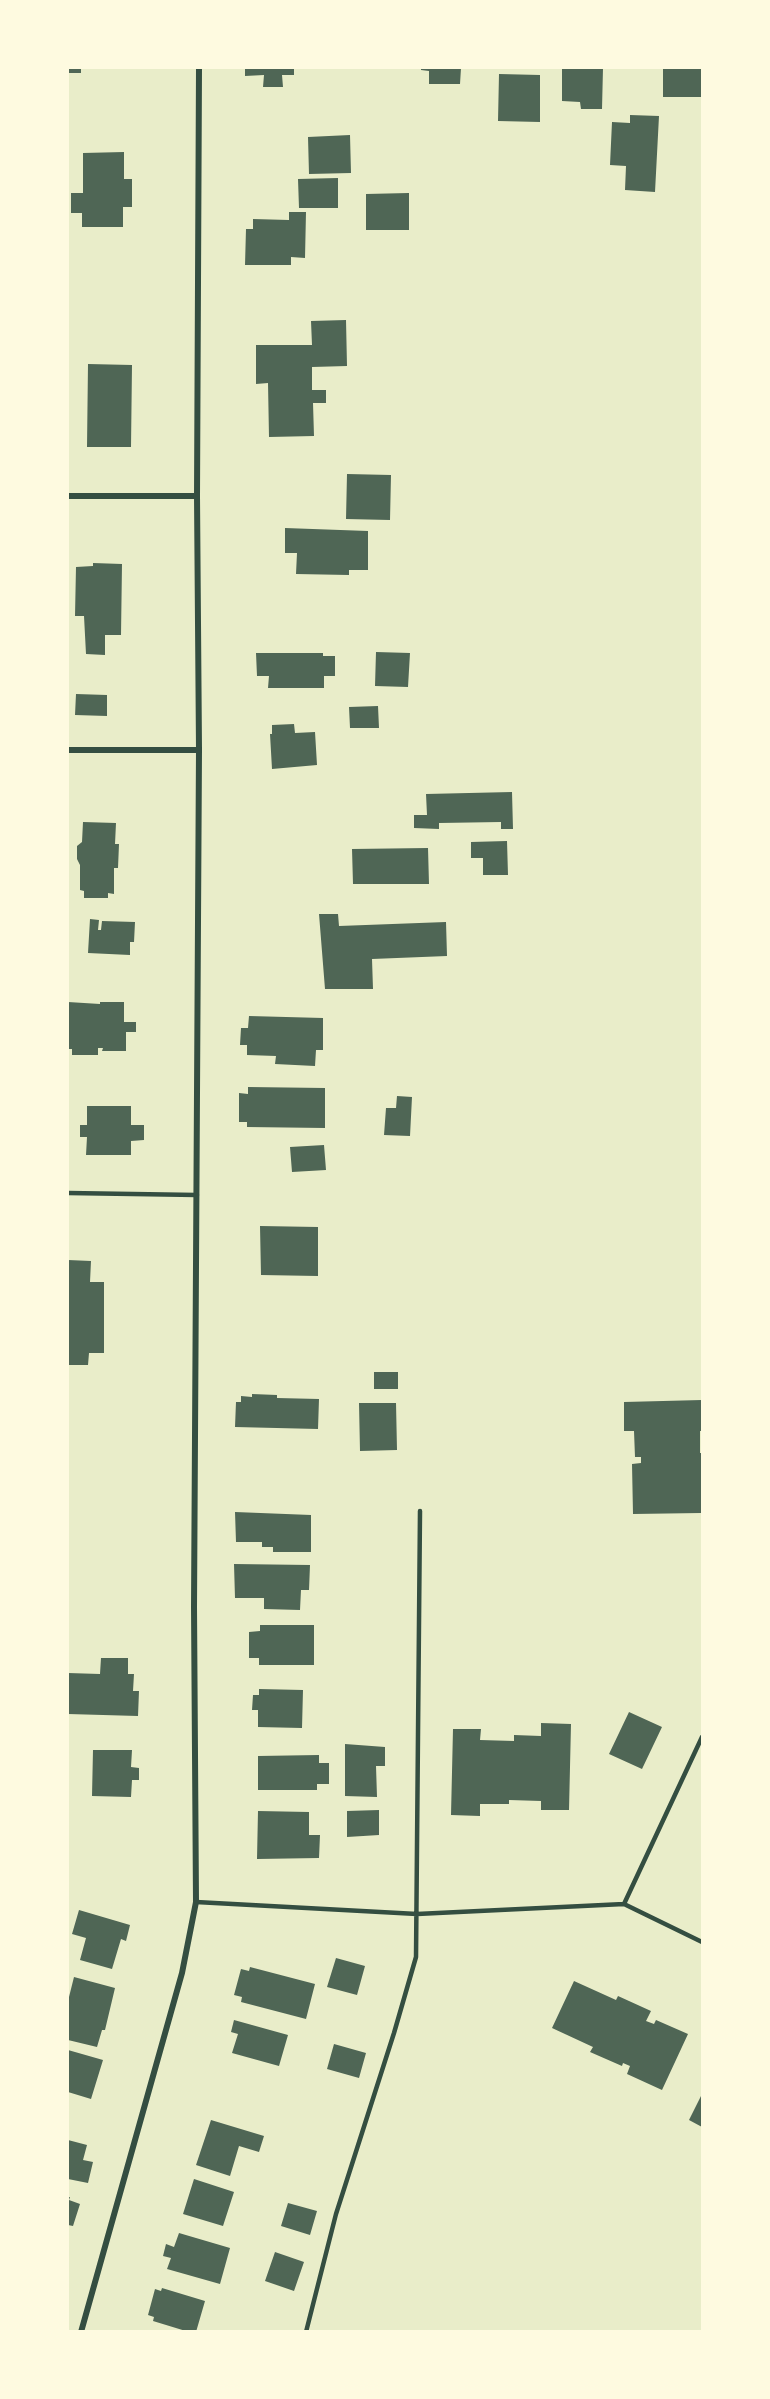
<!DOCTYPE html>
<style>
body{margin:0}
#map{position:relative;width:770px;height:2399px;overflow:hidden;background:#e9edc9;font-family:Commissioner,sans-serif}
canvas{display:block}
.frame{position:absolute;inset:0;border:69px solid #fefae0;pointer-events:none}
</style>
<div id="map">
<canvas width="770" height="2399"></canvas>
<div class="frame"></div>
</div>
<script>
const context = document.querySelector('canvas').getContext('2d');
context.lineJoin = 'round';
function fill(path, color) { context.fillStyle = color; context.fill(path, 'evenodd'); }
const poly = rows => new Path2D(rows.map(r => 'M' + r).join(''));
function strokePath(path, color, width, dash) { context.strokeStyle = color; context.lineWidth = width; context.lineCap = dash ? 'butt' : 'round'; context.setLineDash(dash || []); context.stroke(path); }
fill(poly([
 [68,68,81,68,81,73,68,73],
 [245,68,294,68,294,75,282,75,283,87,263,87,264,75,245,76],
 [421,68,461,68,460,84,429,84,429,71,421,70],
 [562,68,603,68,602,109,581,109,580,102,562,101],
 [663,68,702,68,702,97,663,97],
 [499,74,540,75,540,122,498,121],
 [630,115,659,116,655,192,625,190,626,166,610,165,612,122,630,123],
 [350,135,351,173,309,174,308,137],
 [124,152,124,179,132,179,132,207,123,207,123,227,82,227,82,213,71,213,71,193,83,193,83,153],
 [338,178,338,208,299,208,298,179],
 [409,193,409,230,366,230,366,194],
 [289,212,306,212,305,258,291,257,291,265,245,265,246,229,253,229,253,219,289,220],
 [346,320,347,366,312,367,312,390,326,390,326,403,313,403,314,436,269,437,268,383,256,384,256,345,312,345,311,321],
 [88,364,132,365,131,447,87,447],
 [347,474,391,475,390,520,346,519],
 [285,528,368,531,368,570,349,570,349,575,296,574,297,553,285,553],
 [93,563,122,564,121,635,105,635,105,655,86,654,84,616,75,616,76,567,93,566],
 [376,652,410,653,408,687,375,686],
 [256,653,323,653,323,656,335,656,335,676,324,676,324,688,268,688,269,676,257,676],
 [76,694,107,695,107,716,75,715],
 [378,706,379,728,350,728,349,707],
 [294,724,295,733,315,732,317,765,272,769,270,734,272,734,272,725],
 [512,792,513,829,501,829,501,822,439,823,439,829,414,828,414,815,427,815,426,794],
 [83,822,116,823,115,844,119,844,118,868,114,868,114,894,108,893,108,898,84,898,84,891,80,890,80,865,77,859,77,846,82,842],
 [507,841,508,875,483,875,483,858,471,858,471,842],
 [428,848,429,884,353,884,352,849],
 [319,914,338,914,339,926,446,922,447,956,372,959,373,989,325,989],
 [90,919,99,920,98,930,101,930,102,921,135,922,134,942,130,942,130,955,88,953],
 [68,1002,100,1004,100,1002,124,1002,124,1022,136,1022,136,1032,126,1032,126,1051,102,1051,103,1048,98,1048,98,1055,72,1055,72,1049,68,1049],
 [249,1016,323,1018,323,1050,316,1050,315,1066,275,1064,276,1056,247,1055,247,1045,240,1045,241,1028,248,1028],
 [248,1087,325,1088,325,1128,247,1127,247,1122,239,1122,239,1093,248,1094],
 [397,1096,412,1097,410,1136,384,1135,386,1108,396,1108],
 [87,1106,131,1106,131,1125,144,1125,144,1140,131,1141,131,1155,86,1155,87,1137,80,1137,80,1125,87,1125],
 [324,1145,326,1170,292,1172,290,1147],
 [260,1226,318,1227,318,1276,261,1275],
 [68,1260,91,1261,90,1282,104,1282,104,1353,89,1353,88,1365,68,1365],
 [374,1372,398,1372,398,1389,374,1389],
 [252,1394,277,1395,277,1398,319,1399,318,1429,235,1427,236,1402,241,1402,241,1396,252,1397],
 [702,1400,702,1431,700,1431,700,1453,702,1453,701,1513,633,1514,632,1464,641,1463,641,1457,635,1457,634,1431,624,1431,624,1402],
 [359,1403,396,1403,397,1450,360,1451],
 [235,1512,311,1515,311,1552,273,1552,273,1547,262,1547,262,1542,236,1542],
 [234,1564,310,1565,309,1590,301,1590,300,1610,264,1609,264,1598,235,1598],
 [260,1625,314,1625,314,1665,259,1665,259,1658,249,1658,249,1632,260,1631],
 [101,1658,128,1658,128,1674,134,1674,133,1691,139,1691,138,1716,68,1714,68,1673,100,1674],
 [259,1689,303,1690,302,1728,258,1727,258,1710,252,1710,253,1695,259,1695],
 [629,1712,662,1727,642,1769,609,1754],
 [541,1723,571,1724,569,1810,541,1810,541,1801,509,1800,509,1804,480,1804,480,1816,451,1815,453,1729,481,1729,480,1740,514,1741,514,1735,541,1736],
 [345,1744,385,1747,385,1766,376,1766,377,1797,345,1796],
 [93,1750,132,1750,131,1767,139,1768,139,1780,132,1780,131,1797,92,1796],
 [319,1755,319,1763,329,1763,329,1784,317,1784,317,1790,258,1790,258,1756],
 [379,1810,379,1835,347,1837,347,1811],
 [258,1811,309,1812,309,1835,320,1835,319,1858,257,1859],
 [79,1910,130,1925,126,1941,121,1939,112,1969,80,1960,86,1938,72,1934],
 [336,1958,365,1966,357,1995,327,1987],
 [250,1967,315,1984,306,2019,241,2002,242,1997,234,1995,241,1969,249,1971],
 [74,1977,115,1988,105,2030,102,2030,97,2047,68,2040,68,2001],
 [574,1981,616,2000,618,1996,651,2011,646,2021,654,2024,656,2020,688,2034,662,2090,627,2074,630,2066,623,2063,622,2066,590,2052,593,2047,552,2028],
 [234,2020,288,2035,279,2066,232,2053,238,2034,231,2032],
 [334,2044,366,2053,359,2078,327,2069],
 [68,2050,103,2060,91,2099,68,2092],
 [702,2094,702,2127,689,2120],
 [211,2120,264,2136,259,2152,239,2146,230,2176,196,2165],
 [68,2140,87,2145,83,2160,93,2162,88,2183,68,2179],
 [194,2179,234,2192,223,2226,183,2214],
 [68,2197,70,2197,69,2200,80,2204,73,2226,68,2225],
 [288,2203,317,2211,310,2235,281,2226],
 [179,2233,230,2248,220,2284,167,2269,171,2258,163,2256,166,2244,174,2247],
 [275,2252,304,2262,294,2291,265,2281],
 [162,2288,205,2301,196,2332,189,2332,153,2321,154,2317,148,2315,155,2289,161,2291]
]), '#4f6655');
strokePath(poly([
 [68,1193,197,1195],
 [196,1902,417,1914,624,1904,702,1737],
 [624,1904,702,1942],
 [306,2332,336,2214,394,2033,416,1957,420,1511]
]), '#344e41', 4.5);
strokePath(poly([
 [68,496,197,496],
 [68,750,199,750],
 [81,2332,182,1973,196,1902,194,1606,199,750,197,496,199,68]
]), '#344e41', 6);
</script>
